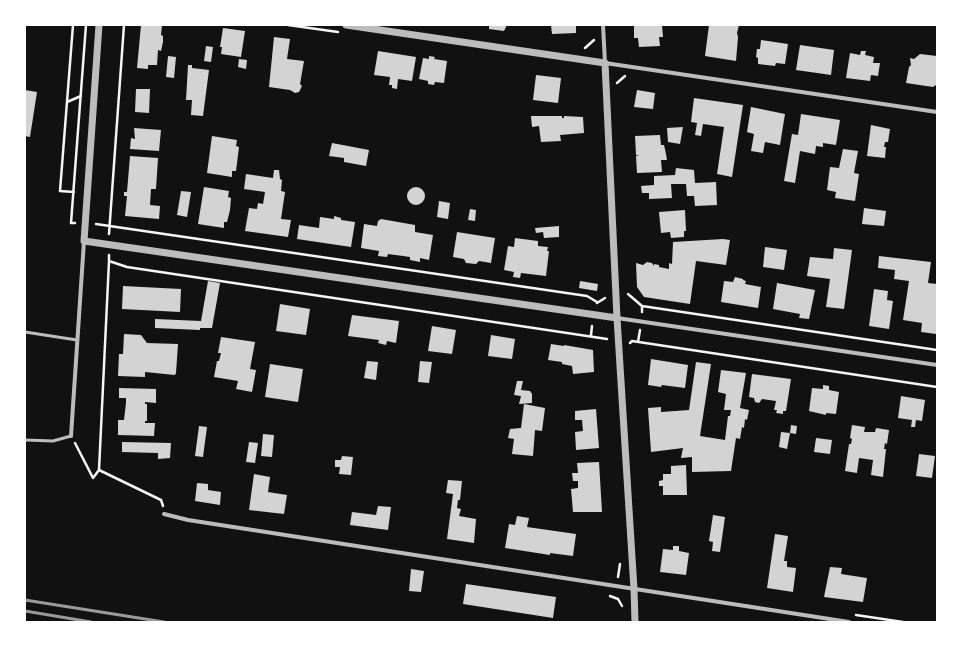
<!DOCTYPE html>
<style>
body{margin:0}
#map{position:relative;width:962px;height:647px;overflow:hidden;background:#111;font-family:"Roboto Serif",serif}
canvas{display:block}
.frame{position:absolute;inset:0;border:26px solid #fff;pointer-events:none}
</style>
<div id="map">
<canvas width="962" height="647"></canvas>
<div class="frame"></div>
</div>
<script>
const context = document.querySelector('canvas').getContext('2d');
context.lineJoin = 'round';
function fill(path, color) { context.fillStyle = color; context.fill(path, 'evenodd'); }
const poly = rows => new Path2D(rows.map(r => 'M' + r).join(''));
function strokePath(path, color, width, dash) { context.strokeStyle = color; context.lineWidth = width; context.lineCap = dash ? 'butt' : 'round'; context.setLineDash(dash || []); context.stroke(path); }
fill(poly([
 [141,25,162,25,161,35,163,36,163,42,161,51,158,50,157,65,148,65,148,69,137,68],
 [489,25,507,25,504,31,489,29],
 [551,25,576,25,576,33,552,34],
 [634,25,662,25,663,37,659,37,660,46,639,47,638,38,634,38],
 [709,25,739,25,737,33,738,37,736,61,705,56],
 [223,28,245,31,241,57,221,54,222,47,220,47],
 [274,37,290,39,287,59,304,61,300,84,302,86,299,92,295,93,290,90,269,87],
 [761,40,788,44,785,64,776,63,775,66,758,64,758,58,756,57,757,49,760,49],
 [800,45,834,50,831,75,796,70],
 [206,46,213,47,211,62,204,61],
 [378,51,416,57,412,81,398,79,397,89,392,88,392,85,389,85,390,77,374,75],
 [861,51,866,51,865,55,874,57,873,63,880,63,878,76,871,75,870,81,846,78,850,53,860,55],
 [920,54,937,56,936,85,933,87,906,83,909,67,911,65,910,58,914,59],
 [168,56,176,57,174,78,166,77],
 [429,56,435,57,434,59,447,61,444,83,435,82,434,85,428,84,428,81,419,79,423,58,429,59],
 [239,59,247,60,246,69,238,67],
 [188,65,192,65,192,68,209,70,203,116,191,115,192,100,186,100],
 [536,75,561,78,558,103,533,100],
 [136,89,150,89,149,113,135,112],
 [25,90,37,92,30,137,25,136],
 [637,90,655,93,653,109,634,107],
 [694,98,743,105,732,177,717,174,724,127,703,124,701,136,695,135,697,123,691,122],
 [751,107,785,114,780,145,765,142,763,153,751,151,754,134,747,132],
 [801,114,840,120,836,145,823,143,823,147,816,146,815,154,800,151,795,183,784,181,792,134,798,135],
 [531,116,562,116,562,118,564,118,564,116,583,117,584,133,560,135,561,141,541,142,539,126,532,127],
 [871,125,890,129,888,142,885,142,884,147,886,147,885,158,867,156],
 [683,127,680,144,668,142,667,128],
 [134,128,161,130,159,151,130,149,131,138,135,139],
 [660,135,661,145,664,145,666,154,667,160,661,160,662,172,637,173,636,156,639,155,636,155,635,136],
 [212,136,237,140,236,146,239,147,236,171,232,171,232,177,207,173],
 [332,143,369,150,366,166,344,162,344,158,329,156],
 [843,149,858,151,854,173,859,174,855,201,835,198,836,192,827,190,830,167,839,168],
 [130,156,158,158,156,189,151,189,150,205,160,206,159,219,125,216,127,196,124,196,124,192,127,192],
 [676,168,694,170,695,183,716,182,717,205,695,206,694,196,687,196,686,184,671,184,672,198,649,199,649,193,642,193,641,186,654,185,654,176,675,175],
 [274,170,279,170,280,179,282,180,281,191,285,192,281,219,291,220,288,237,245,231,249,208,257,209,258,203,263,204,265,192,244,189,246,174,273,178],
 [204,187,229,191,228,197,231,198,230,210,227,222,224,222,224,228,198,224],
 '407 196a9 9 0 1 1 18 0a9 9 0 1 1-18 0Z',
 [181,191,191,192,187,217,177,215],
 [439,201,450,203,448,219,437,217],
 [864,208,886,211,884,226,862,224],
 [470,209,476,210,475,221,468,220],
 [685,210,686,231,684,231,684,237,671,238,670,232,661,233,659,212],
 [334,216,341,218,341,220,355,222,351,247,297,239,299,225,319,228,320,217,334,219],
 [381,219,415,225,415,232,433,235,429,260,420,258,420,262,410,260,410,257,403,256,388,254,387,257,378,256,379,251,361,248,364,224,377,226,378,221],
 [559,226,559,237,544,238,543,232,536,233,535,228],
 [457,232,495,238,491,263,479,261,476,264,466,263,464,259,453,257],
 [515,238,538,241,538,246,548,247,547,251,549,251,546,276,521,273,520,278,513,277,514,272,504,270,508,246,514,247],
 [723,239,730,240,726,265,696,261,690,304,644,297,637,287,636,263,643,265,647,262,652,263,654,266,654,264,659,265,659,267,669,269,669,263,672,264,673,242],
 [765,247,787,250,784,270,763,267],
 [834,248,852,250,844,309,826,307,830,279,807,276,810,257,833,259],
 [879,256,931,262,928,283,937,284,936,334,921,332,922,323,903,320,909,281,894,279,895,270,878,268],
 [735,277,743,279,743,280,746,281,745,284,761,287,758,308,721,302,724,281,733,282],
 [208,281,220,283,212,328,200,328,200,330,155,328,155,319,201,321],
 [580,281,598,284,597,291,579,288],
 [777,283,815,290,809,319,799,318,800,314,773,309],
 [123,286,181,289,180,312,122,309],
 [874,289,888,291,887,300,893,301,889,329,869,326],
 [280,304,310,309,306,335,276,331],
 [352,315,399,321,396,343,387,341,386,345,378,343,379,340,348,336],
 [432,326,456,330,452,354,428,351],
 [124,334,141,335,147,343,178,344,176,373,175,375,145,372,145,377,118,376,119,354,123,354],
 [491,335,515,339,512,359,488,356],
 [221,337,255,342,250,369,256,370,252,392,236,389,238,381,214,377,217,361,219,361,221,353,218,353],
 [551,344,564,346,564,345,593,350,594,372,573,374,572,366,562,364,562,362,548,360],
 [651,359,688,365,685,388,662,385,661,387,648,385],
 [367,361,378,362,376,380,364,378],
 [420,361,432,362,429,383,418,382],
 [696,362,711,364,700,436,725,440,728,416,730,416,731,410,724,410,726,394,718,392,721,370,746,373,740,408,749,410,747,420,745,419,744,428,742,427,740,439,736,438,731,471,692,472,692,457,681,458,683,448,651,452,648,408,661,407,661,412,689,410],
 [270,364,303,369,298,402,265,397],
 [752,374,791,379,786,411,783,411,783,414,776,413,777,410,774,410,776,401,762,399,759,403,755,402,754,398,749,397],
 [517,381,523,381,521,390,530,391,532,394,532,403,519,404,521,396,514,395],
 [823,385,829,386,829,390,839,392,836,414,826,413,826,415,809,411,812,388,823,389],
 [119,388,156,389,156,403,145,402,145,404,147,404,147,421,145,421,145,423,155,423,154,436,118,435,118,420,124,420,126,403,126,398,119,398],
 [901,396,925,400,922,421,916,420,915,427,911,427,912,420,898,418],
 [524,404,545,408,542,431,535,430,533,456,512,454,514,439,508,438,510,429,521,428],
 [596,409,599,448,576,450,575,432,583,431,582,420,575,420,575,411],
 [791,425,797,426,796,434,790,433],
 [852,425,865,427,864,432,875,432,876,428,889,430,887,444,885,443,884,449,886,449,883,477,871,475,873,460,859,458,857,473,845,471,849,444,851,444,852,439,850,438],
 [199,426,207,427,203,457,195,456],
 [781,432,790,433,787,449,779,447],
 [263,434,274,435,272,457,261,456],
 [816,438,832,440,830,454,814,452],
 [122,442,171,443,170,458,158,459,158,453,122,452],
 [249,442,258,443,255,463,246,462],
 [919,454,935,456,932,478,916,476],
 [342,456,353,457,351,475,339,474,340,467,335,467,335,460,341,460],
 [599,462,602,512,573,512,571,489,578,488,578,481,573,481,572,473,578,473,577,463],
 [686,465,687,495,663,495,663,486,659,486,659,481,663,480,663,474,671,474,671,466],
 [254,474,270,477,268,492,287,495,284,514,249,510],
 [448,480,462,481,460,500,458,500,457,508,461,509,459,516,476,519,474,543,447,539,453,494,446,493],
 [197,483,208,484,208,490,221,492,220,505,195,501],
 [378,506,391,507,388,530,350,525,352,512,376,515],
 [713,515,725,517,720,552,712,551,713,542,709,541],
 [517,516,529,518,527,527,576,534,573,556,550,553,550,555,505,548,509,524,515,525],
 [775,534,788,536,784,561,787,561,787,567,796,568,793,592,767,588],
 [673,546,679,546,679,551,689,553,686,575,660,572,663,549,673,550],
 [830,567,842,568,841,574,867,578,863,602,824,597],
 [411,569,424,571,421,592,409,591],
 [466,584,556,597,553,618,463,604]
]), '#d3d3d3');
strokePath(poly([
 [73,25,60,191,74,192],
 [288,25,338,32],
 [585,48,594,40],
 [617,83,625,76],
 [67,102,81,96],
 [75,223,71,223,86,25],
 [96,224,587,296,597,302],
 [109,234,124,25],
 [109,255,109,261,127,267,607,339],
 [628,294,642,306,642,312],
 [597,303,605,298],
 [642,306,937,350],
 [591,335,592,326],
 [638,342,640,330],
 [630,343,632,341,937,387],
 [75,443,93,478,99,470,161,500,163,506],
 [99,470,109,261],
 [618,577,620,564],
 [610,596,618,599,622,606],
 [856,615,903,622]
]), '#f5f5f5', 2.5);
strokePath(poly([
 [25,332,77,340],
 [25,440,53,441,71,436]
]), '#bcbcbc', 3);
strokePath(poly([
 [603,25,605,63,937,112],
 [617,318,937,365],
 [71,436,84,241],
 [164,514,188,520,849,622]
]), '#bcbcbc', 4);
strokePath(poly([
 [99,25,84,241,617,318],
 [346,25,605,63,617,318,634,589,635,622]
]), '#bcbcbc', 7);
strokePath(poly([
 [25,600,164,622],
 [25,611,91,622]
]), '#9a9a9a', 3);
</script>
